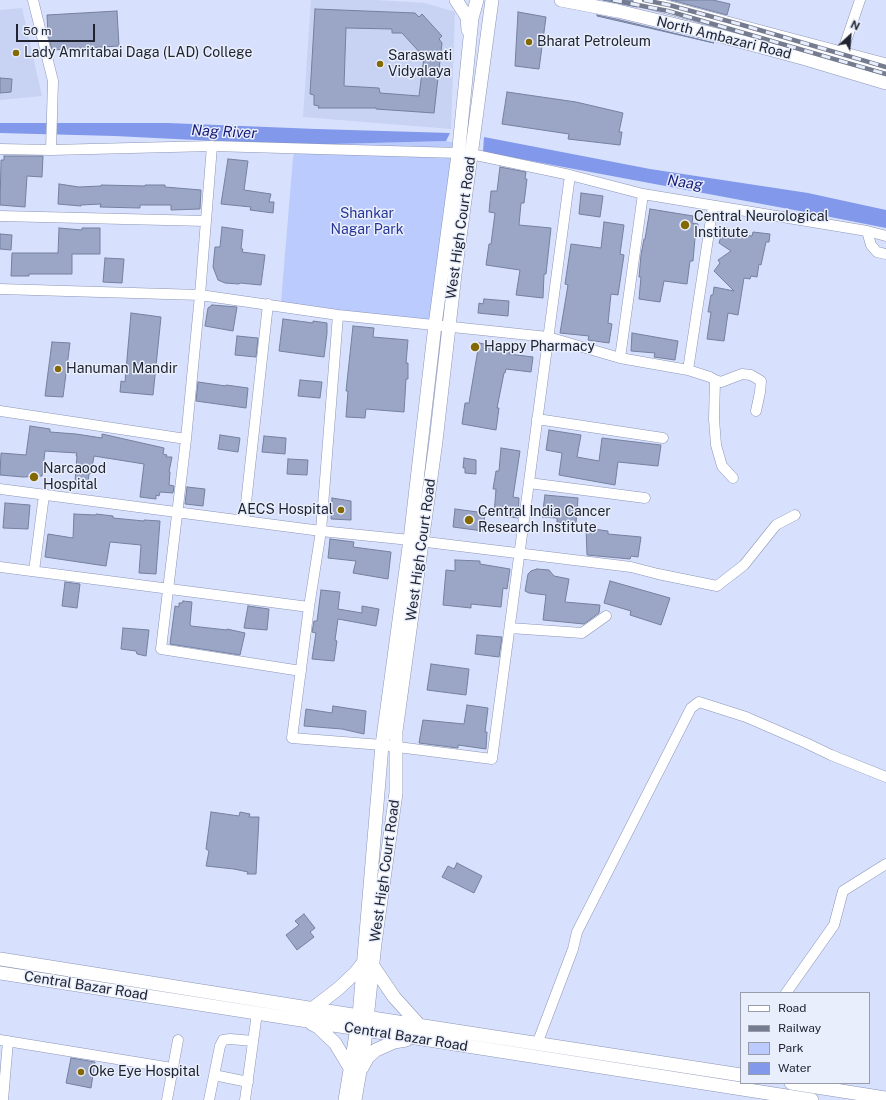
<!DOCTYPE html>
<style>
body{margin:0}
#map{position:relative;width:886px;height:1100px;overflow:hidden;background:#d7e0fc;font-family:"Public Sans",sans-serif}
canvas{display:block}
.legend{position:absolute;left:740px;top:992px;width:130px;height:92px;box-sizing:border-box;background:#e9eefc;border:1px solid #999dab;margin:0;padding:5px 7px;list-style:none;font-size:12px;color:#202431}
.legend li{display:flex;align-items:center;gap:8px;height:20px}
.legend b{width:20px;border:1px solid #999dab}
.north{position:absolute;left:830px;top:16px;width:40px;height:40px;-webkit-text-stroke:3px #e9eefc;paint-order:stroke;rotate:26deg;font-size:11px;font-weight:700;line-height:16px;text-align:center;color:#202431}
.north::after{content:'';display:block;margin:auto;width:14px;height:18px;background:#202431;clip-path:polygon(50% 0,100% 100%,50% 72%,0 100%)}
.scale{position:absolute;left:16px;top:24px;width:79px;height:18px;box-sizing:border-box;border:2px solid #202431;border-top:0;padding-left:5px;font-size:12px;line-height:14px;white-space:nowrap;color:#202431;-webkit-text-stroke:3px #e9eefc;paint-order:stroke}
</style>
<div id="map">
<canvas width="886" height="1100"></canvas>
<ul class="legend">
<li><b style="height:5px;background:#fff"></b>Road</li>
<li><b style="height:5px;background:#767c90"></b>Railway</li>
<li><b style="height:11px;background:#bbcbfe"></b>Park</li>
<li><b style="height:11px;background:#8198eb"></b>Water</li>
</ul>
<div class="north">N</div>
<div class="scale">50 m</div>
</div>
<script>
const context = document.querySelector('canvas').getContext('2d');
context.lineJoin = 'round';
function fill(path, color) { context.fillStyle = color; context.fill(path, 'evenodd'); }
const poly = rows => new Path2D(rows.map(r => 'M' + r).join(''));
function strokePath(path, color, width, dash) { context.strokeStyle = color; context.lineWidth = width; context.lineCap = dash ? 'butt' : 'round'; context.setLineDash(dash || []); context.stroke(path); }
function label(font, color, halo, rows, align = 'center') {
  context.font = font + ' "Public Sans",sans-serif'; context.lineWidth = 3; context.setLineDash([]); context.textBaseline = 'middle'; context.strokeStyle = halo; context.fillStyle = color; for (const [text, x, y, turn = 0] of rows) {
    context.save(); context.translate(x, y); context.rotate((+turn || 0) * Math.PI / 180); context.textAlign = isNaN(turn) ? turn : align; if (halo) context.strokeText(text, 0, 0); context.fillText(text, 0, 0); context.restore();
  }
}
fill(poly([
 [311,0,376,0,425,3,455,12,451,129,303,117],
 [22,8,42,96,0,100,0,10]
]), '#c8d2f3');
fill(poly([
 [446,141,456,143,433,323,335,311,281,302,293,158,296,145]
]), '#bbcbfe');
fill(poly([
 [0,123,168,123,316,129,450,133,446,141,296,145,115,136,0,133],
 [484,137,650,169,808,193,886,210,886,228,805,212,483,152]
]), '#8198eb');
const building = poly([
 [603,0,632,0,634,5,637,7,603,0],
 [671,0,713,0,730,4,727,15,671,0],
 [315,9,415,13,419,17,422,14,442,36,439,39,442,43,434,113,376,109,376,108,318,108,319,106,314,105,314,95,310,94,315,9],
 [346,28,392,29,392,33,402,33,424,57,419,96,380,93,379,88,344,86,346,28],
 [117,11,119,46,52,50,48,35,47,15,117,11],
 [518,12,546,17,539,69,515,66,518,12],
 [597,15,616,19,714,43,597,16,597,15],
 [0,78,12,79,11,92,0,93,0,78],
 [507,92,576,102,623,113,619,132,622,132,620,145,568,139,569,134,502,124,507,92],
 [4,156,43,156,42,177,27,176,25,207,0,205,1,160,4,160,4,156],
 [228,159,248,161,244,190,271,194,269,202,274,202,273,213,250,210,251,207,221,204,228,159],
 [500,167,526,172,525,179,527,179,524,203,521,203,519,225,551,228,546,274,544,274,543,298,516,295,520,270,486,265,489,244,491,244,495,213,489,212,491,191,497,191,500,167],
 [59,184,79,187,101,186,101,185,145,186,145,185,165,185,165,187,201,190,200,209,171,210,171,205,140,205,140,208,100,207,101,204,81,205,81,206,58,204,59,184],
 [581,193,603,196,600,217,579,214,581,193],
 [650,209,693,216,692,223,698,224,696,238,695,238,693,261,690,261,687,284,664,281,660,302,639,299,641,277,639,277,641,255,644,239,645,239,650,209],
 [604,222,624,225,620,254,624,255,618,295,611,294,608,323,612,324,609,343,588,340,589,336,560,333,568,285,565,284,571,244,601,248,604,222],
 [222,227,243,230,241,249,243,249,242,252,265,255,261,285,240,283,239,284,225,283,218,280,213,267,215,247,220,247,222,227],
 [59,228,82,230,82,228,100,228,100,254,72,254,72,274,29,274,29,276,11,276,12,253,58,253,59,228],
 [727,228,730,232,734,228,740,235,752,236,753,232,770,234,769,242,766,242,761,265,759,264,757,277,751,276,750,279,744,278,738,315,728,313,724,341,707,339,711,312,708,312,711,295,713,295,714,287,734,291,714,271,720,263,718,260,731,251,719,243,722,233,727,228],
 [0,234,12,235,11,250,0,249,0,234],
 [105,258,124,259,122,283,103,282,105,258],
 [484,299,509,301,508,316,478,313,479,303,483,304,484,299],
 [212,305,237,307,233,331,205,326,208,308,212,305],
 [131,313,161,317,153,395,120,392,121,381,125,382,131,313],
 [283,319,313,323,313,321,327,323,327,333,324,357,279,351,283,319],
 [353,326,374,328,373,337,408,340,406,363,408,363,408,379,406,379,404,412,366,409,365,418,346,417,348,391,346,391,353,326],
 [632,333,678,341,675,360,654,357,655,353,631,351,632,333],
 [237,336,258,338,256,357,235,355,237,336],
 [52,342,70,343,63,397,45,396,52,342],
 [479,343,510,349,509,354,533,357,531,372,506,369,505,373,504,373,497,408,499,408,496,430,462,424,465,403,469,403,479,343],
 [300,380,322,382,320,398,298,396,300,380],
 [198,382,226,386,226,385,248,388,246,408,196,401,198,382],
 [30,426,50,429,50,432,76,434,102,438,102,434,164,448,163,454,167,455,166,457,172,457,169,472,170,472,169,485,174,486,173,493,160,492,159,496,156,495,156,499,140,497,144,464,94,456,91,473,89,474,88,482,75,482,77,456,76,456,77,453,45,451,42,476,23,477,0,475,1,453,26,455,30,426],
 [549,430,581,435,577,457,599,461,602,438,661,445,658,466,618,462,615,485,559,475,562,453,546,450,549,430],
 [220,435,240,438,238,452,218,449,220,435],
 [264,436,286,438,285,454,262,452,264,436],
 [501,448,520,451,513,497,519,498,518,518,494,515,496,489,493,489,496,471,499,471,501,448],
 [464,458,476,460,476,474,465,473,465,468,463,468,464,458],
 [288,459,308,460,307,475,287,474,288,459],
 [187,487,205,489,203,506,185,504,187,487],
 [545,495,578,498,576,523,557,522,557,518,542,517,545,495],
 [332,498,351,501,351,520,331,519,332,498],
 [5,503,30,505,28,529,3,528,5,503],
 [455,509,485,513,483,531,453,527,455,509],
 [74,514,96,515,96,514,113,516,113,518,144,521,144,520,160,521,156,574,139,573,141,545,110,542,106,566,45,557,48,534,73,538,74,514],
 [586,528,608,531,608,534,641,537,638,557,631,556,630,559,587,555,586,528],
 [330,539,354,542,353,547,391,552,388,579,353,573,356,561,328,558,330,539],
 [455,560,480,561,480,564,510,569,507,589,503,588,501,607,471,604,471,608,443,605,446,570,455,571,455,560],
 [537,569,549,570,554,576,569,579,565,602,600,605,599,613,584,624,543,620,546,595,529,593,525,591,528,574,531,571,537,569],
 [610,581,670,598,661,625,630,615,631,611,604,603,610,581],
 [65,582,80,584,77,608,62,606,65,582],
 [321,590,340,592,338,609,362,613,362,606,379,609,376,626,338,619,335,640,337,641,334,661,312,659,316,633,312,632,314,621,317,621,321,590],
 [183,601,192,602,190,624,191,626,227,630,227,629,245,633,240,655,170,644,175,606,179,607,179,603,182,603,183,601],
 [248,606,269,609,267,630,244,628,248,606],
 [123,628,149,630,146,656,137,654,136,651,121,649,123,628],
 [477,635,502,637,499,657,475,654,477,635],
 [431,664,469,669,466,695,427,690,431,664],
 [467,705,488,708,485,732,487,732,486,749,458,745,458,748,419,743,423,720,464,724,467,705],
 [333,706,366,711,364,734,342,729,304,726,306,709,332,713,333,706],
 [211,812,239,816,240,812,250,814,249,817,259,817,256,874,247,874,248,872,234,869,206,866,209,851,206,849,211,812],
 [457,863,482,876,474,893,442,877,448,866,454,869,457,863],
 [304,914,315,928,310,932,314,937,297,950,286,935,299,925,295,921,304,914],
 [71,1058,95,1062,91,1088,66,1083,71,1058]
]);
fill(building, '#9ba6c7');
strokePath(building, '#75809f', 1);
const minor = poly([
 [33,0,53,81,51,150],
 [842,53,860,0],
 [212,146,200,295,186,439,161,649,301,671],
 [0,149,51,150,212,146,459,153],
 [471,154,570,175,643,194,867,231,886,236],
 [0,216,206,221],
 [867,231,871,245,877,252,886,254],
 [0,289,200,295,338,315,548,337,620,358,688,370,710,377,715,380,721,382,742,374,751,375,761,381,760,392,756,411],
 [338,315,321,531,309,607,292,738,382,745,492,759,570,175],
 [620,358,643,194],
 [688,370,713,206],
 [715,380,714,419,716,445,722,466,733,478],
 [0,411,186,439],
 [537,419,663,438],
 [529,483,645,498],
 [0,489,321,531,410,540,631,567,658,574,717,586,744,565,776,525,795,515],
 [244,521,268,304],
 [0,567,309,607],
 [34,571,44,495],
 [510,628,582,633,606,616],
 [786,993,834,925,843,891,886,864],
 [0,1040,172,1068],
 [537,1044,573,949,577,932,691,708,699,702,746,717,806,743,831,755,886,777],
 [214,1075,248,1082],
 [3,1100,8,1041],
 [167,1100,178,1040],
 [209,1100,220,1046,223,1040,230,1039,253,1041],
 [245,1100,257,1013]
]);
const major = poly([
 [456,0,467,17,468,30],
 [561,0,618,11,713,34,806,59,886,83],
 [640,0,886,65],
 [0,959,359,1016,741,1075],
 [373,966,394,997,420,1026],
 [0,973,812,1100],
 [312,1009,338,989,355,973,363,963],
 [312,1024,318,1027,335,1043,350,1068],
 [362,1068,368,1057,376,1050,394,1042,406,1040],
 [791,1083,886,1098],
 [345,1100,359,1016,382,745,410,540,435,325,459,147,472,18,477,0],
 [355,1100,364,1048,375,943,396,793,396,731,436,441,455,274,492,0]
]);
strokePath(minor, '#8c96b7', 11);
strokePath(major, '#8c96b7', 14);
strokePath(minor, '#fff', 10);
strokePath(major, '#fff', 13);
const rail = poly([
 [613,0,668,11,886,74],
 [644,0,669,5,739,24,886,67]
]);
strokePath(rail, '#767c90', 4.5);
strokePath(rail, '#e9eefc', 3, [9]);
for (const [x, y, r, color] of [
 [529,42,4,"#846902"],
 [16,53,4,"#846902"],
 [380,64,4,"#846902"],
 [685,225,5,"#846902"],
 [475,347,5,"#846902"],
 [58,369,4,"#846902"],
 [34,477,5,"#846902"],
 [341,510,4,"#846902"],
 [469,520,5,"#846902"],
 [81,1072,4,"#846902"]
]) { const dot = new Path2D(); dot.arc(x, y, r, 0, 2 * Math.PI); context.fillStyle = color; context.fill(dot); strokePath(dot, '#e9eefc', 1.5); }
label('14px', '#202431', '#e9eefc', [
 ["North Ambazari Road",724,38,14],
 ["West High Court Road",461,228,-82],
 ["West High Court Road",421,550,-82],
 ["West High Court Road",385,871,-82],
 ["Central Bazar Road",86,986,9],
 ["Central Bazar Road",406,1037,9]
]);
label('14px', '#202431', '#e9eefc', [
 ["Bharat Petroleum",537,42],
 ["Lady Amritabai Daga (LAD) College",24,53],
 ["Saraswati",388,56],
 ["Vidyalaya",388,72],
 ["Central Neurological",694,217],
 ["Institute",694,233],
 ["Happy Pharmacy",484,347],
 ["Hanuman Mandir",66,369],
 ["Narcaood",43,469],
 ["Hospital",43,485],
 ["AECS Hospital",333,510,"right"],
 ["Central India Cancer",478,512],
 ["Research Institute",478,528],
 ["Oke Eye Hospital",89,1072]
], 'left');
label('14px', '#283695', '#e9eefc', [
 ["Shankar",367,214],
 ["Nagar Park",367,230]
]);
label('italic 15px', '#171a78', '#e9eefc', [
 ["Nag River",224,132,3],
 ["Naag",685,183,8]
]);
</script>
